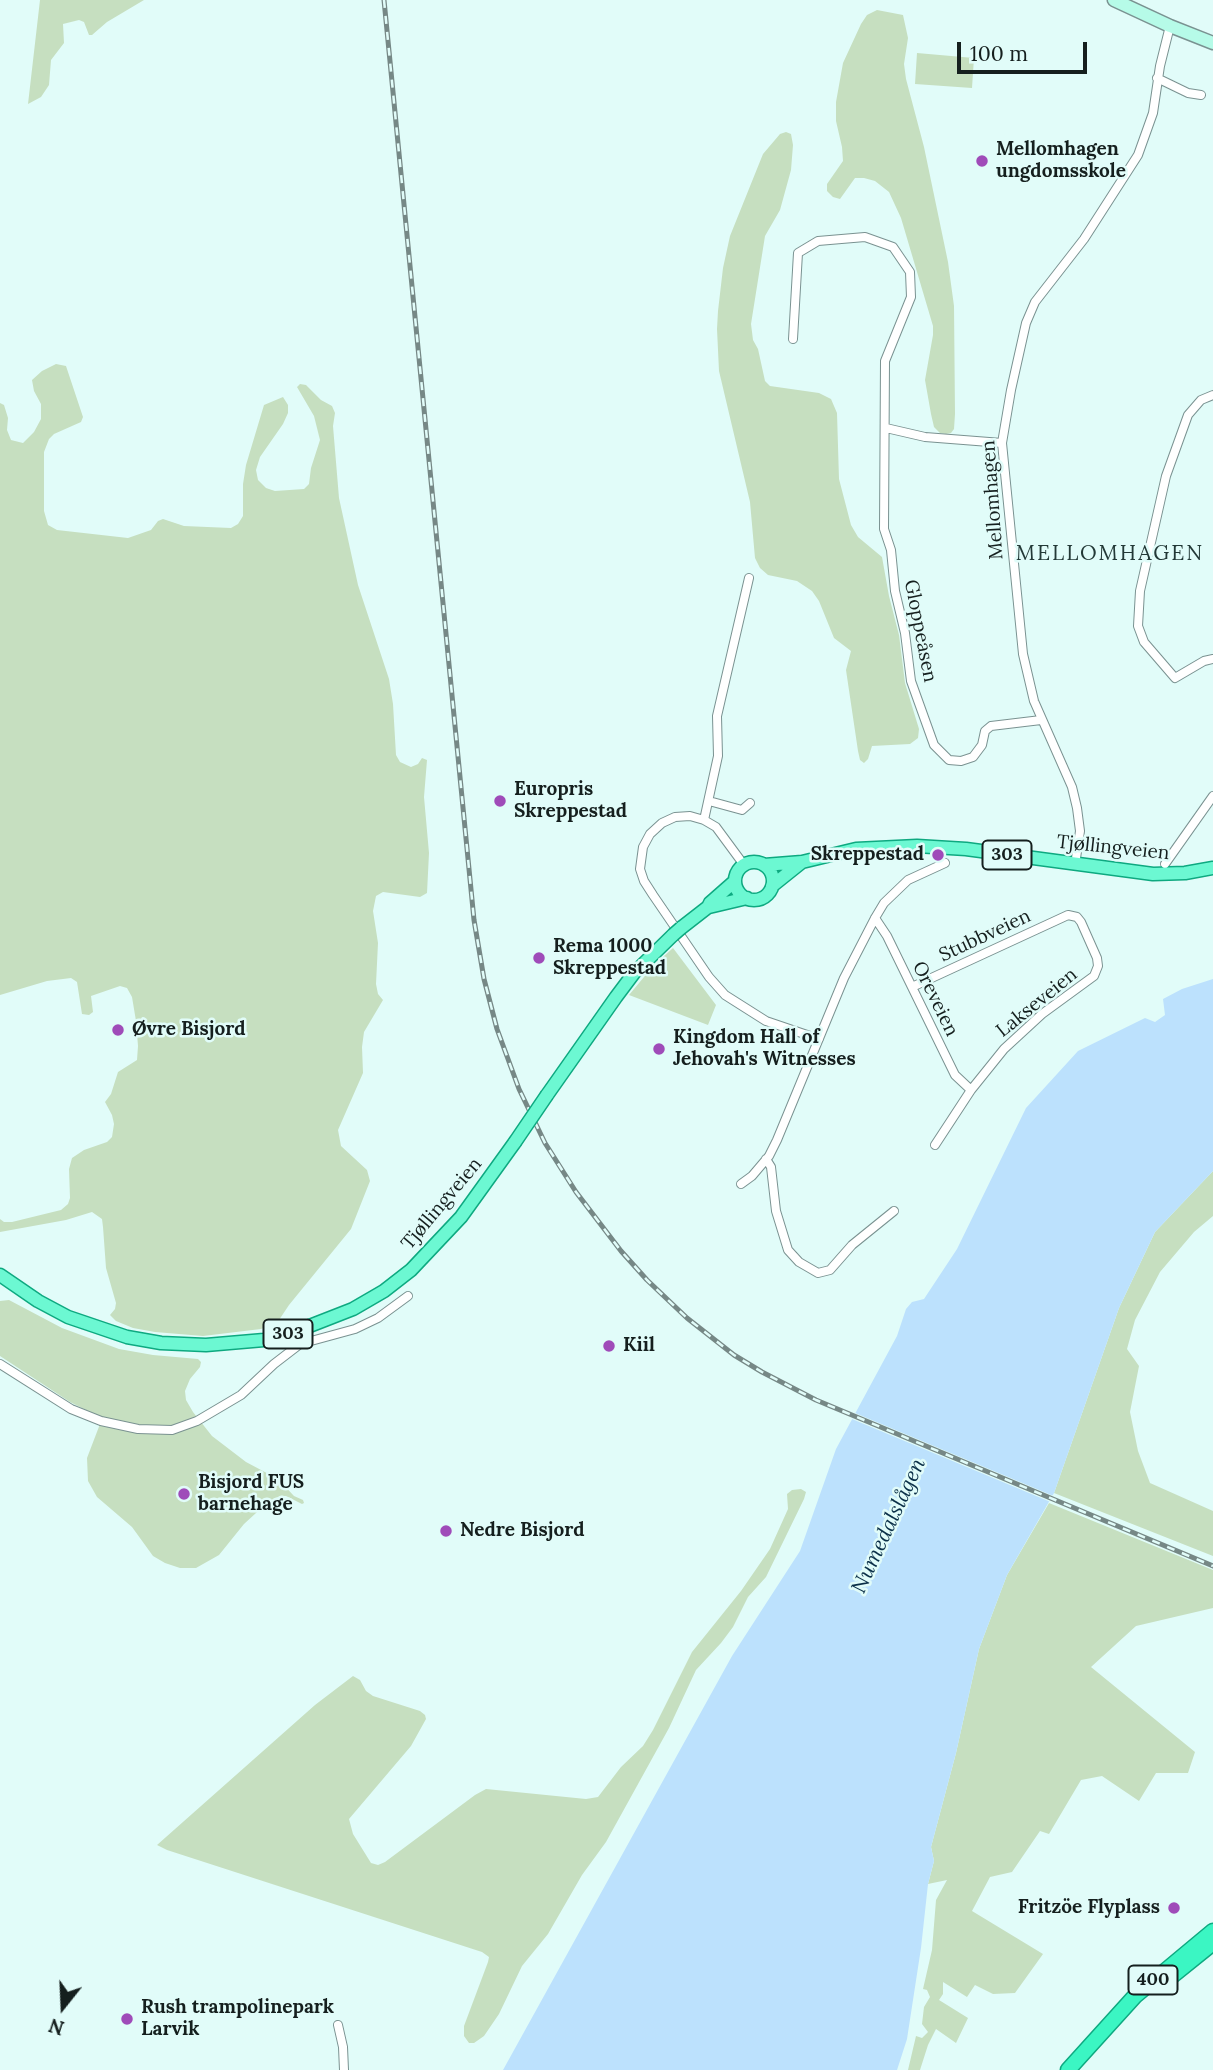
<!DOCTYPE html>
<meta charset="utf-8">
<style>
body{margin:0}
#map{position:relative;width:1213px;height:2070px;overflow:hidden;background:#e1fcf9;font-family:Lora,serif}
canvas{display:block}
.north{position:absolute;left:28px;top:1972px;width:70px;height:70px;-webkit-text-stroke:5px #e1fcf9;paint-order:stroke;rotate:198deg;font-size:19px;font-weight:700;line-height:28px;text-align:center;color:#151f1e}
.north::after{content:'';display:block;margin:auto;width:24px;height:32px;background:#151f1e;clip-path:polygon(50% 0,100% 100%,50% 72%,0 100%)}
.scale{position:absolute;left:957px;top:42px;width:130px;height:32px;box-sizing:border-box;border:4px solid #151f1e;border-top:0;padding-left:9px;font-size:21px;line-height:24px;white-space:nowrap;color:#151f1e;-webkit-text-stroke:5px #e1fcf9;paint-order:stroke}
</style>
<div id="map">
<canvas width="1213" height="2070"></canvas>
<div class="north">N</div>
<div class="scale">100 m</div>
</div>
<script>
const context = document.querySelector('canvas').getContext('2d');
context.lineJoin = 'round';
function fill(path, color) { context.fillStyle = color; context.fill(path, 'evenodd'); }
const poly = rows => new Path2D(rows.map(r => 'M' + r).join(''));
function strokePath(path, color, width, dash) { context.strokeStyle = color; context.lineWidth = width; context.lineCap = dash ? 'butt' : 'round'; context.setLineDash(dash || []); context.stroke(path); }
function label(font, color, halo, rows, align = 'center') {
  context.font = font + ' Lora,serif'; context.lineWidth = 5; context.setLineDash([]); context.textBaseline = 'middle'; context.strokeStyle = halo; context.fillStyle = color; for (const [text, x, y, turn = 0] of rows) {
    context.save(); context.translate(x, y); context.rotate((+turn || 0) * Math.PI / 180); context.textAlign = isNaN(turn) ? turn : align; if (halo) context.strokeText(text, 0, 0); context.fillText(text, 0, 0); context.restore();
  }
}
fill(poly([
 [40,0,144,0,107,22,92,35,89,35,84,22,79,20,63,24,64,43,51,60,49,85,41,97,28,104],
 [877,10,903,15,908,38,904,64,906,79,924,147,948,262,954,306,955,414,954,429,951,433,946,434,940,433,934,427,931,414,925,380,933,335,933,326,901,218,889,192,875,181,864,178,855,178,840,199,833,197,827,191,827,184,843,161,842,147,836,121,836,102,843,63,861,24,867,15],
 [917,53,974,58,972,88,915,84],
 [786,132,791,134,793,145,791,170,780,210,765,236,751,324,753,340,758,349,765,381,770,386,819,393,831,399,837,413,839,479,851,525,858,537,882,557,889,596,899,635,905,683,919,729,918,738,910,744,872,746,868,759,864,763,860,760,858,751,846,670,851,651,834,638,819,601,812,591,797,581,768,575,760,568,755,558,750,502,719,371,717,329,718,311,723,268,730,236,763,154,780,134],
 [56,364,66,366,83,417,81,422,54,434,49,439,44,452,44,511,48,525,57,530,128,538,151,530,158,521,163,519,184,526,231,528,238,524,243,516,243,484,246,465,264,405,283,397,288,405,288,413,283,424,260,457,256,470,258,480,266,488,275,491,304,489,309,484,311,468,320,440,314,416,297,387,300,384,306,385,321,400,332,406,335,413,333,426,339,498,358,585,389,679,393,704,396,755,400,762,411,767,418,764,422,758,427,760,424,797,429,853,427,893,420,897,383,892,376,896,373,911,378,943,376,984,378,994,383,1000,364,1032,362,1047,363,1073,338,1130,341,1146,367,1170,370,1181,351,1229,289,1305,277,1323,261,1329,203,1336,155,1332,133,1328,116,1321,110,1315,115,1309,116,1303,106,1268,103,1227,102,1219,92,1212,66,1220,0,1232,0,1219,4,1222,12,1222,61,1210,68,1204,70,1198,69,1169,72,1158,84,1150,107,1142,112,1137,114,1124,112,1115,105,1102,111,1094,118,1072,137,1060,138,1046,136,1021,132,997,127,988,120,986,91,996,93,1012,89,1015,82,1014,77,982,71,978,47,981,0,995,0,403,4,405,8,418,7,430,11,440,23,443,34,432,41,419,41,404,34,391,32,380,42,371],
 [673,948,716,1005,708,1025,629,995,654,965],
 [1213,1171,1213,1216,1194,1232,1160,1272,1135,1320,1127,1349,1139,1366,1130,1412,1138,1451,1150,1483,1213,1511,1213,1556,1054,1493,1119,1308,1155,1232],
 [9,1300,62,1328,119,1349,153,1355,198,1359,201,1362,200,1367,190,1379,185,1391,186,1400,193,1412,212,1436,246,1462,278,1479,294,1496,303,1500,304,1503,302,1504,286,1496,280,1496,268,1502,244,1524,219,1555,196,1568,180,1568,165,1563,153,1556,132,1527,97,1497,88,1481,87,1458,100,1424,96,1415,70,1402,0,1356,0,1301],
 [801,1489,806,1492,804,1499,766,1577,748,1597,733,1627,721,1643,696,1670,669,1728,606,1842,582,1875,548,1934,522,1966,499,2014,484,2036,474,2043,469,2043,464,2036,464,2026,488,1962,489,1957,482,1952,167,1850,157,1845,315,1705,353,1676,360,1680,366,1691,373,1696,420,1711,425,1715,426,1719,411,1746,349,1819,353,1834,371,1863,378,1865,385,1862,475,1795,486,1789,586,1799,598,1797,621,1767,643,1746,653,1730,692,1652,741,1591,770,1549,788,1509,787,1494,792,1490],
 [1049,1503,1213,1570,1213,1608,1136,1626,1091,1667,1195,1752,1188,1773,1156,1773,1139,1801,1102,1776,1081,1780,1049,1834,1040,1831,1012,1872,990,1877,972,1911,1043,1954,1015,1993,993,1994,975,1985,967,1997,943,1982,943,1994,939,2000,968,2018,956,2043,936,2029,928,2045,920,2070,908,2070,916,2036,922,2038,928,2032,922,2024,924,2007,930,1997,927,1990,923,1989,932,1950,936,1900,947,1880,928,1884,934,1861,931,1847,956,1753,979,1649,1007,1575]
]), '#c6dfc0');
fill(poly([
 [1213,979,1213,1171,1155,1232,1119,1308,1054,1493,1007,1575,979,1649,956,1753,931,1847,934,1861,928,1884,921,1948,907,2039,897,2070,503,2070,732,1656,800,1551,836,1449,897,1336,906,1309,912,1302,924,1299,957,1249,1026,1108,1078,1051,1145,1018,1155,1022,1165,1015,1163,999,1182,989]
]), '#bce1fd');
fill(poly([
 [855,1413,1056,1497,1053,1503,852,1419]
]), '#e1fcf9');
const minor = poly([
 [1157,78,1188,93,1201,95],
 [793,339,798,253,818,241,865,237,893,247,910,272,911,297,885,361,884,529,891,550,895,591,905,633,911,681,934,745,949,760,961,761,973,757,982,745,985,731,991,726,1041,720],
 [1213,395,1201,400,1188,415,1166,476,1140,591,1138,626,1144,642,1175,678,1204,661,1213,659],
 [886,428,925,437,1002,443],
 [709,801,742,810,750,803],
 [704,820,718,756,717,716,749,578],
 [1165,864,1213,796],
 [744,865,716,827,704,820,690,816,675,817,662,823,650,834,643,847,640,869,644,881,653,895,709,977,725,995,766,1021,819,1039],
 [1075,865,1080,831,1077,808,1072,787,1034,701,1023,654,1002,443,1011,390,1026,323,1035,302,1084,239,1138,155,1153,113,1160,66,1170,26],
 [875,918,887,936,955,1075,971,1090],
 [912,987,1068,915,1077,917,1081,922,1097,958,1098,966,1094,976,1042,1014,1004,1049,971,1090,935,1145],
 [766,1159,771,1167,776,1211,788,1250,799,1262,818,1273,830,1270,852,1245,894,1211],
 [741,1184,752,1176,769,1156,777,1140,844,978,875,918,884,903,908,880,945,863],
 [0,1364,71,1409,101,1421,138,1429,172,1430,197,1421,241,1395,274,1364,300,1344,355,1329,378,1318,408,1296],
 [338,2025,343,2047,344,2070]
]);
const secondary = poly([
 [1114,0,1170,26,1213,43]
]);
const primary = poly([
 '735 881a19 19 0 1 1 38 0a19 19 0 1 1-38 0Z',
 [764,865,802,862,856,849,917,846,966,849,1153,874,1185,873,1213,868],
 [772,886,802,862],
 [709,907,747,898],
 [681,928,708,907,710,903,735,881],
 [547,1095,616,997,634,973,673,935],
 [0,1275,38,1301,68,1317,127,1337,161,1343,206,1345,264,1340,289,1334,353,1309,384,1291,411,1270,461,1217,515,1142]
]);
const trunk = poly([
 [1161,1985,1213,1943],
 [1068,2070,1135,1996,1213,1931]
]);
strokePath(minor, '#7a9291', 10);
strokePath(secondary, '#7a9291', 15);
strokePath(primary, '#0ea980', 15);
strokePath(trunk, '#0ea980', 17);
strokePath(minor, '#fff', 8);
strokePath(secondary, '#b6fbe8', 12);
strokePath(primary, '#6cf8d2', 12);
strokePath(trunk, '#3bf6c3', 14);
const rail = poly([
 [384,0,474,920,484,979,497,1029,519,1089,545,1143,576,1192,621,1251,647,1280,687,1318,734,1355,762,1372,816,1400,1213,1566]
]);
strokePath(rail, '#768886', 5);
strokePath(rail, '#e1fcf9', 2.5, [8]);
const primaryBridge = poly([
 [673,935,681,928],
 [515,1142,547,1095]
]);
strokePath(primaryBridge, '#0ea980', 15, []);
strokePath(primaryBridge, '#6cf8d2', 12);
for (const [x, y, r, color] of [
 [982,161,7,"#9f4bb9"],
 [500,801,7,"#9f4bb9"],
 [938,855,7,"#9f4bb9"],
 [539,958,7,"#9f4bb9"],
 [118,1030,7,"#9f4bb9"],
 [659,1049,7,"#9f4bb9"],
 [609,1346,7,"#9f4bb9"],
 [184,1494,7,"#9f4bb9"],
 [446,1531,7,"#9f4bb9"],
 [1174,1908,7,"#9f4bb9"],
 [127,2019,7,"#9f4bb9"]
]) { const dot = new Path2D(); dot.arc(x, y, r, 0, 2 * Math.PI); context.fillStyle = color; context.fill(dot); strokePath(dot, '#e1fcf9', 2.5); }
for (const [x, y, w] of [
 [1007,855,49],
 [288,1334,49],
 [1153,1980,49]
]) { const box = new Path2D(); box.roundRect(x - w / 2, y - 14.5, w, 29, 5); context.fillStyle = '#e1fcf9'; context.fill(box); strokePath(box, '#151f1e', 2); }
label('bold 18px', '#151f1e', null, [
 ["303",1007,855],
 ["303",288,1334],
 ["400",1153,1980]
]);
label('bold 19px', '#151f1e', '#e1fcf9', [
 ["Mellomhagen",996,150],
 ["ungdomsskole",996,172],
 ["Europris",514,790],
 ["Skreppestad",514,812],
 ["Skreppestad",924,855,"right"],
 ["Rema 1000",553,947],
 ["Skreppestad",553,969],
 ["Øvre Bisjord",132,1030],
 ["Kingdom Hall of",673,1038],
 ["Jehovah's Witnesses",673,1060],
 ["Kiil",623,1346],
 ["Bisjord FUS",198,1483],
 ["barnehage",198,1505],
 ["Nedre Bisjord",460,1531],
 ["Fritzöe Flyplass",1160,1908,"right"],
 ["Rush trampolinepark",141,2008],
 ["Larvik",141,2030]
], 'left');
label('19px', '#151f1e', '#e1fcf9', [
 ["Mellomhagen",993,500,-94],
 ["Gloppeåsen",920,631,79],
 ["Tjøllingveien",1113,848,6],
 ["Stubbveien",985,936,-25],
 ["Oreveien",935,999,64],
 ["Lakseveien",1037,1003,-39],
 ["Tjøllingveien",442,1204,-50]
]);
context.letterSpacing = '2px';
label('21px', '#233937', '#e1fcf9', [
 ["MELLOMHAGEN",1110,554]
]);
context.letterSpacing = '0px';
label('italic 21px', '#0b3048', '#e1fcf9', [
 ["Numedalslågen",889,1526,-65]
]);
</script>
